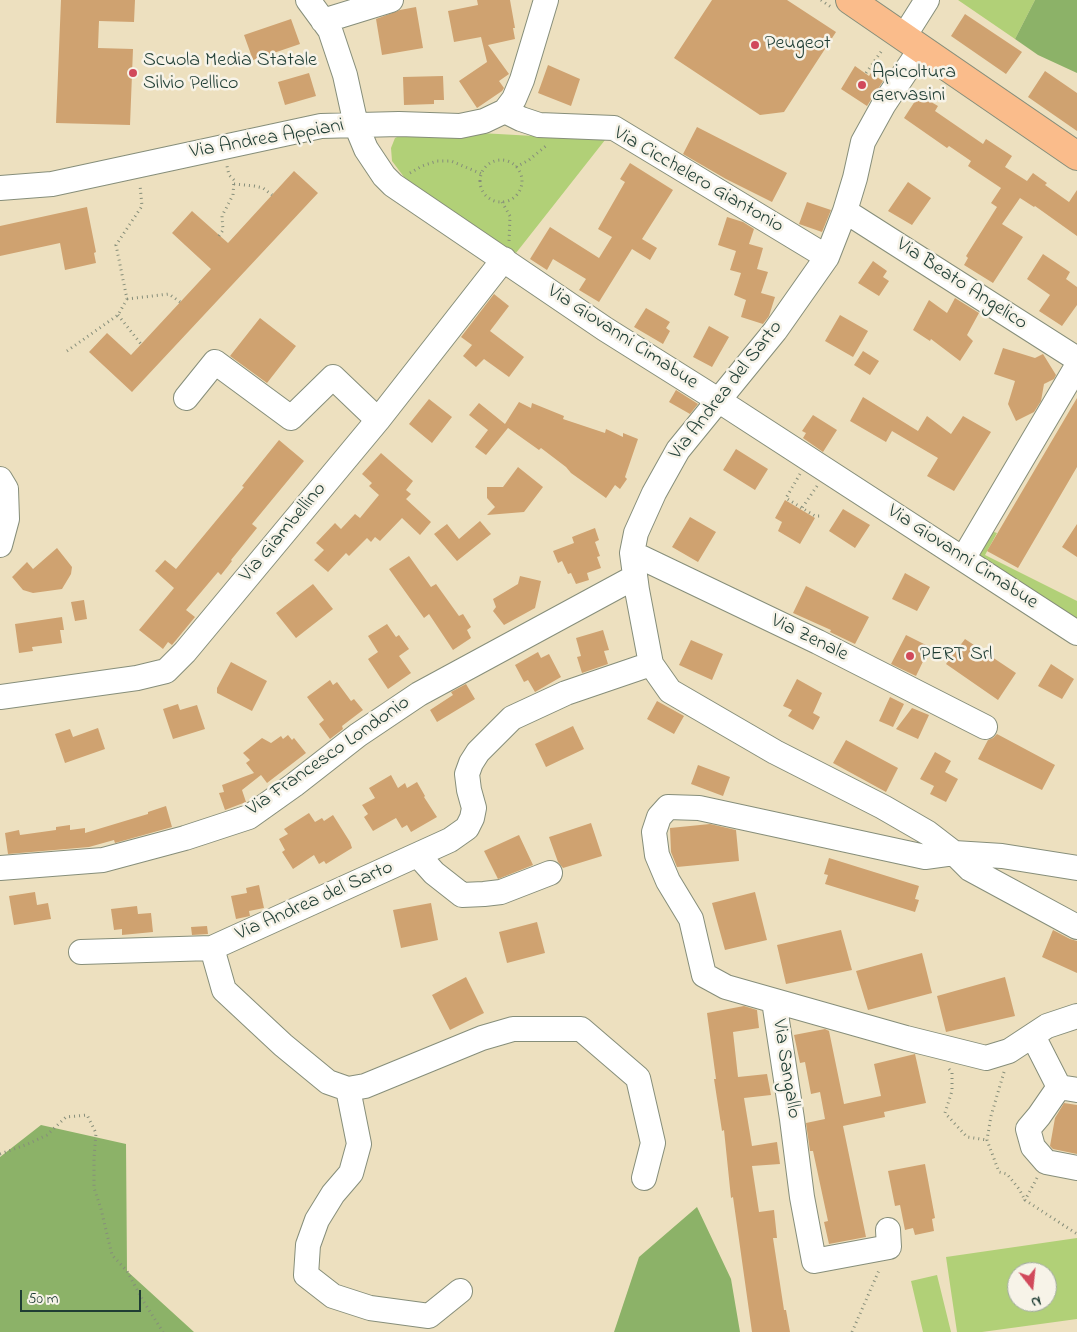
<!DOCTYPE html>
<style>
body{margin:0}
#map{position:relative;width:1077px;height:1332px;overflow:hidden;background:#ede0bf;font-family:"Indie Flower",sans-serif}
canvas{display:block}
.north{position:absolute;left:1007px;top:1262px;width:50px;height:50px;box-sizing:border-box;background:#f7f3e8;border:1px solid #a1aaa0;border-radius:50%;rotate:164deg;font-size:14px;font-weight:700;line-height:20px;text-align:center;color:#1f3d34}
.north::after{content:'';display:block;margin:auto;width:18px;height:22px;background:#d1495b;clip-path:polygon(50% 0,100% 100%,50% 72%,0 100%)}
.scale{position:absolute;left:20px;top:1290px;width:121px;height:22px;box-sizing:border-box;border:2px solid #1f3d34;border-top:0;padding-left:6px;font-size:15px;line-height:18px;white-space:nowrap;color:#1f3d34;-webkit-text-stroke:4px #f7f3e8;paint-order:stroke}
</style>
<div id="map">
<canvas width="1077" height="1332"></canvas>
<div class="north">N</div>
<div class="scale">50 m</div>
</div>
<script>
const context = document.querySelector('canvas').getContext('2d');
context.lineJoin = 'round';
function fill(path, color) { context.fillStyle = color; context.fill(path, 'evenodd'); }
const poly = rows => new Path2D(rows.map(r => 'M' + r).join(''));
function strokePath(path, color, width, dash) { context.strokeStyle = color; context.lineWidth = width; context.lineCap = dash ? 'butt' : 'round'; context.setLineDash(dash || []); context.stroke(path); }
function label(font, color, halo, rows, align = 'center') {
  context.font = font + ' "Indie Flower",sans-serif'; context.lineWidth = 5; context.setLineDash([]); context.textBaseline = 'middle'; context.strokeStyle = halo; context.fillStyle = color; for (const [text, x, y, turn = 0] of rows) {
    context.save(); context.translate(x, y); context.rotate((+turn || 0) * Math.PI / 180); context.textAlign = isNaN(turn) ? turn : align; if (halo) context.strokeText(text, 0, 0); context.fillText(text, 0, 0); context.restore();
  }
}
fill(poly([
 [958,0,1035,0,1015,39],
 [427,130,605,140,516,253,452,214,404,177,392,161,391,148,395,138,410,131],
 [985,529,997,533,985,555,1077,601,1077,620,975,556],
 [1077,1238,1077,1319,982,1332,957,1332,946,1257],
 [1017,1272,1047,1272,1047,1302,1017,1302],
 [937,1275,951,1332,923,1332,911,1281]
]), '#b1d077');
fill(poly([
 [1035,0,1077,0,1077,73,1038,55,1015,39],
 [41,1125,126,1144,127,1271,194,1332,0,1332,0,1157],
 [697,1207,731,1279,740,1332,614,1332,639,1257]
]), '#8cb268');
fill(poly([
 [61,0,135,0,134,22,99,21,98,48,133,49,130,125,56,123],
 [477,0,510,0,515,28,513,28,515,39,488,45,509,74,499,81,504,88,502,91,477,108,459,81,487,62,481,37,454,42,448,11,478,5],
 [712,0,787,0,836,32,784,112,760,115,674,58],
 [416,7,423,48,382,55,376,19,400,10],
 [965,14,1022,52,1006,74,951,36],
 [291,19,300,44,253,60,244,35],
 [548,65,580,79,571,106,538,93],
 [855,66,869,76,871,73,883,81,867,106,841,89],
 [1045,71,1077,93,1077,131,1028,97],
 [309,73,316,96,285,105,278,82],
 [443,76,444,100,434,100,434,104,404,105,403,77],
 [919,95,938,106,935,111,983,144,986,139,1012,156,1005,167,1027,181,1033,173,1047,183,1045,185,1069,202,1077,190,1077,236,1035,206,1034,207,1020,198,1002,224,1023,237,993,283,964,265,968,258,966,256,997,207,991,203,1001,188,968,166,971,161,949,146,947,148,904,118],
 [697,127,787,173,772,202,726,179,683,154],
 [630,163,673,190,642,239,657,248,650,260,632,249,599,302,579,290,586,279,553,259,547,270,530,259,550,227,599,258,612,237,598,229,625,182,620,179],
 [294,171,318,193,132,392,89,352,107,333,131,355,211,269,172,233,192,211,228,243],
 [908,182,931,198,912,225,888,211],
 [807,202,831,210,822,232,799,224],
 [87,207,96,252,94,253,96,263,65,270,60,243,0,256,0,226],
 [727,217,743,222,754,229,749,244,763,248,757,269,768,272,761,293,775,297,769,316,763,324,741,317,746,300,734,295,741,273,730,270,736,251,718,245],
 [1043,254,1070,272,1066,279,1077,287,1077,305,1062,326,1039,311,1050,295,1027,279],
 [873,261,887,271,883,277,889,281,879,296,858,283],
 [494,294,509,306,490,331,524,357,509,377,484,359,476,367,463,356,472,345,461,337],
 [955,298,979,313,967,335,973,341,960,361,931,339,930,341,913,330,929,300,947,313],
 [646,308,670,322,666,328,670,331,663,344,634,327],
 [840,315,868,331,853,357,825,341],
 [260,318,296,346,267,383,230,356],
 [709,326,729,337,712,367,693,357],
 [1003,348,1035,358,1043,354,1056,375,1054,379,1044,384,1041,401,1034,412,1016,421,1008,404,1015,381,994,374],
 [863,351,879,361,870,375,854,365],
 [676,390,698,404,690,414,669,402],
 [863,397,918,431,927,416,951,434,963,416,991,432,954,491,927,476,938,458,892,431,886,442,850,421],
 [1077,398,1077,467,1018,568,987,551],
 [429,399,452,417,432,443,409,424],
 [519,402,531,408,532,403,564,416,563,419,605,433,606,429,623,437,623,433,638,439,625,477,627,479,620,489,615,485,606,498,571,473,566,467,541,448,539,450,508,428,486,455,475,447,488,430,469,415,479,403,505,424],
 [813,415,837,430,823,452,803,438,806,433,802,431],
 [279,440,304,461,252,524,257,528,231,560,232,561,221,575,218,572,186,610,195,617,172,645,168,642,163,649,139,630,174,588,155,571,165,560,176,569,244,487,242,486],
 [736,449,768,469,755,490,723,470],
 [381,453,413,481,406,490,411,494,406,499,431,522,420,535,402,518,380,541,375,537,371,542,367,538,349,556,346,553,328,572,314,560,324,550,316,543,335,523,341,529,355,514,360,518,379,495,369,486,372,483,362,474],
 [518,467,543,487,524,512,487,515,495,507,487,498,487,487,503,487],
 [785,500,815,518,800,544,778,531,782,522,775,518],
 [843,509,870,525,855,548,829,531],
 [690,517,716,532,698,562,672,547],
 [480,521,491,534,457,561,434,534,447,524,459,539],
 [1077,524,1077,557,1062,547],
 [595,528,599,540,595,542,600,556,597,557,601,568,587,573,589,580,576,584,571,573,568,574,562,561,558,563,553,551,574,543,572,537],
 [57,548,72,567,71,574,62,589,33,593,23,590,12,577,27,562,33,569],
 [409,556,431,587,436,584,459,616,463,614,471,627,467,630,471,638,453,650,429,614,424,618,389,569],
 [905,573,930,587,917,611,892,599],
 [520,576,541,581,535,608,504,625,493,611,496,607,493,599,518,584],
 [313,584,333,609,296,638,276,613],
 [806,586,869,617,855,644,830,632,831,630,793,613],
 [84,600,87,619,75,621,71,602],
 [62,617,64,630,60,630,62,643,32,647,33,651,19,653,15,624],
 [387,624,396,637,399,635,409,649,399,656,411,673,388,689,368,659,378,652,368,636],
 [603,630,609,650,604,651,608,664,582,673,577,657,581,656,576,638],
 [906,635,930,647,916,676,891,664],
 [965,639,1016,673,998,700,946,664],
 [691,640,723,654,712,680,679,665],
 [538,652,541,658,549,654,561,677,535,692,528,680,524,682,515,665],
 [231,662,267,681,252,711,217,693,217,688],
 [1051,664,1074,679,1062,699,1038,686],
 [797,679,822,693,813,713,820,717,813,730,788,716,792,710,783,706],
 [330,680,333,685,337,682,351,701,354,699,363,710,342,726,343,729,330,739,319,724,324,720,307,697],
 [466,684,475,699,437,722,430,710,453,695,451,692],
 [890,697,904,704,893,727,879,721],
 [657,701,684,716,674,734,647,719],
 [178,704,180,710,197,705,205,729,173,739,163,709],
 [912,708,929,715,918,739,896,729],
 [573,726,584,749,546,767,535,744],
 [98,728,105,749,65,763,55,734,70,729,73,737],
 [997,734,1055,765,1042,790,978,759,988,740,993,738],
 [288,735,292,740,294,738,306,753,267,783,261,775,242,790,246,802,225,810,219,793,224,792,222,785,254,773,246,763,250,760,243,753,262,738,271,743,281,736,283,739],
 [846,740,898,768,886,792,833,763],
 [935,752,951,761,945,772,958,779,946,802,930,794,934,786,920,779],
 [698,765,730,777,723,796,691,784],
 [391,775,398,788,405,783,407,788,417,782,425,796,424,797,437,817,411,832,407,825,402,828,396,818,373,831,364,817,368,814,362,805,375,798,369,788],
 [166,806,172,827,115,843,114,840,89,847,8,854,5,833,19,830,20,835,56,830,56,827,70,825,70,830,85,828,85,833,148,814,148,812],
 [309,813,315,822,322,818,324,821,333,815,350,842,352,848,326,864,324,861,319,864,314,855,293,869,282,852,285,850,279,839,288,834,284,829],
 [591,823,602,856,563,868,558,862,549,837],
 [710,824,736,830,739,861,677,867,671,852,670,828],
 [519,835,533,865,498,879,484,851],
 [829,858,919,886,915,899,919,900,915,912,825,884,828,875,824,874],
 [259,885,264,908,249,911,250,916,236,919,231,896,247,893,246,888],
 [35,892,37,905,48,903,51,919,14,925,9,896],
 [755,892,767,940,725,950,712,903],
 [431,903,438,940,401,948,393,910],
 [137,906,138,914,151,913,153,932,122,935,122,929,114,930,111,909],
 [537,922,545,953,507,963,499,932],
 [207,926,208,934,192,935,191,927],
 [841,930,852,970,786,984,777,945],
 [1053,930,1070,939,1077,941,1077,973,1042,957],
 [922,953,932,993,868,1010,856,971],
 [466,977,484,1013,450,1030,432,995],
 [1005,977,1015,1016,946,1032,937,996],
 [744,1006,757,1010,759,1028,733,1032,738,1077,767,1074,771,1095,744,1098,752,1146,777,1142,780,1164,752,1166,759,1212,774,1210,777,1238,773,1238,784,1310,786,1310,790,1332,752,1332,733,1197,731,1198,724,1130,722,1131,714,1079,716,1079,707,1013],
 [825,1029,829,1031,844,1104,881,1096,874,1064,915,1054,926,1103,884,1112,885,1117,843,1126,866,1237,829,1244,824,1222,828,1221,813,1151,810,1151,806,1123,825,1119,820,1092,811,1094,805,1062,800,1063,794,1035],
 [1064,1103,1077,1105,1077,1154,1053,1149,1050,1146,1055,1118],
 [925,1164,935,1218,932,1219,934,1231,915,1235,913,1228,905,1230,900,1205,895,1206,888,1171]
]), '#cfa270');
const minor = poly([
 [308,0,330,30,345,75,356,125,366,149,384,176,393,185,605,329,718,400,1077,633],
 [323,21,391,0],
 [903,38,927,0],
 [920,50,884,104,863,142,855,178,845,211,827,257,775,331,678,450,654,493,636,533,632,553,637,590,651,664,670,691,775,752,883,807,928,833,954,853,1002,856,1077,868],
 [505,111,521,119,539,125,614,128,827,257],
 [0,188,52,184,321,126,399,124,460,126,484,121,505,111,514,99,522,80,546,0],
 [845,211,1077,359],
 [186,398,215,362,291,418,333,377,378,420],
 [0,479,6,489,7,519,0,545],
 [632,553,818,642,985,727],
 [963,559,1077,366],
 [0,697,137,678,166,671,185,652,378,420,504,259],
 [418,855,434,873,462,895,484,894,501,892,550,873],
 [0,868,103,860,185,838,249,817,294,785,358,735,419,694,635,577],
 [1077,927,970,869,954,853,925,857,699,808,668,807,659,817,654,832,657,855,668,881,691,919,704,975,726,987,906,1038,986,1058,1009,1051,1047,1026,1077,1016],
 [212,948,224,990,283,1045,328,1082,348,1089,365,1086,482,1038,513,1029,581,1029,638,1078,653,1143,644,1178],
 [81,952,212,948,450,840,467,828,472,818,474,808,469,790,467,774,471,763,478,752,512,718,566,693,651,664],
 [774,1001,792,1119,802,1197,814,1261,889,1247,888,1230],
 [1033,1036,1059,1087,1077,1090],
 [1059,1087,1039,1116,1028,1129,1033,1147,1046,1162,1077,1168],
 [348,1089,359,1144,351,1173,333,1194,317,1220,308,1245,306,1275,333,1296,370,1308,429,1316,460,1291]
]);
const major = poly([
 [850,0,1077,156]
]);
strokePath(minor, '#868e7a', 26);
strokePath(major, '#868e7a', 30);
strokePath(poly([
 [821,0,831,7],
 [866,73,883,49],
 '480 181a21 21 0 1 1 42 0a21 21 0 1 1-42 0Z',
 [516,167,529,160,547,145],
 [410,173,422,166,437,161,451,161,482,174],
 [234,184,254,186,263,188,272,195],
 [502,202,510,216,509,242],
 [219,236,223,230,222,216,233,195,234,180,229,175,227,166],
 [127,299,169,294,180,302],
 [118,315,141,344],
 [67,351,118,315,127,299,116,245,142,206,140,185],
 [800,474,786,498,802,508],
 [817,486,802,508,815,516,822,516],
 [949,1069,952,1073,952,1091,945,1113,967,1137,987,1140],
 [1004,1072,991,1116,987,1140,999,1172,1007,1174,1019,1189,1025,1200],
 [0,1154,28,1144,47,1135,66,1117,87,1115,96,1133,94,1158,94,1188,101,1209,112,1255,127,1271,142,1299,163,1332],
 [1037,1178,1025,1200,1077,1234],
 [852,1332,880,1268]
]), '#868e7a', 3, [1, 4]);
strokePath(minor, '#fff', 24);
strokePath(major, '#fabc8b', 28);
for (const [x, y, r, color] of [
 [755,45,5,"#d1495b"],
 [133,73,5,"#d1495b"],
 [862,85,5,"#d1495b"],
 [910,656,5,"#d1495b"]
]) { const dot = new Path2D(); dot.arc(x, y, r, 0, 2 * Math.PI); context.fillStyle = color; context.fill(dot); strokePath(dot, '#f7f3e8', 2); }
label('20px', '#1f3d34', '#f7f3e8', [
 ["Peugeot",765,45],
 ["Scuola Media Statale",143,62],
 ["Silvio Pellico",143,85],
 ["Apicoltura",872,74],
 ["Gervasini",872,97],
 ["PERT Srl",920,656]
], 'left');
label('20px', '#1f3d34', '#f7f3e8', [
 ["Via Andrea Appiani",267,140,-10],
 ["Via Cicchelero Giantonio",698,181,30],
 ["Via Beato Angelico",961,285,33],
 ["Via Giovanni Cimabue",622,338,33],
 ["Via Andrea del Sarto",727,391,-52],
 ["Via Giambellino",284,533,-50],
 ["Via Giovanni Cimabue",962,558,33],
 ["Via Zenale",809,639,26],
 ["Via Francesco Londonio",329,757,-35],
 ["Via Andrea del Sarto",315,902,-24],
 ["Via Sangallo",785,1069,81]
]);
</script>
